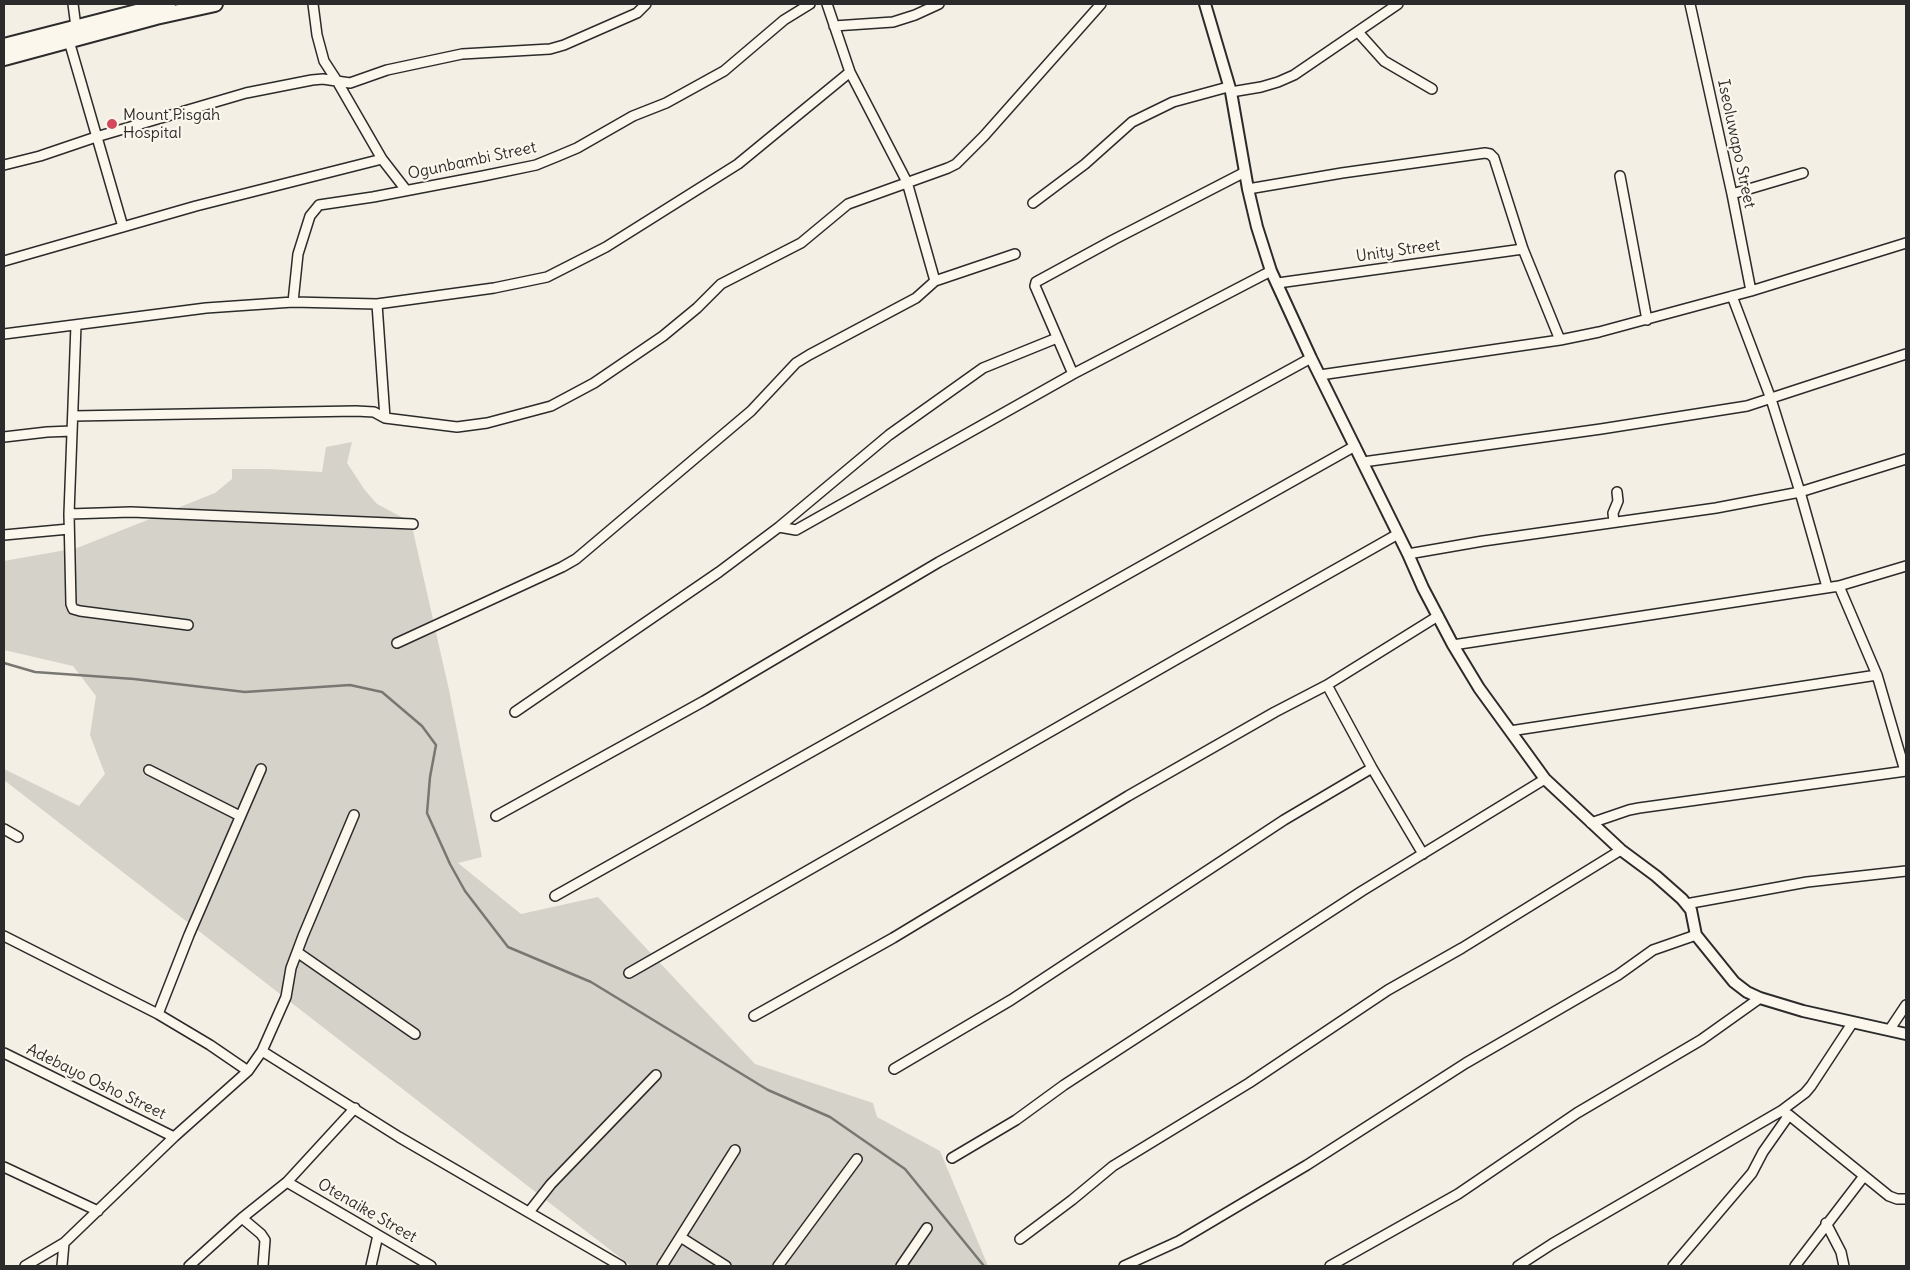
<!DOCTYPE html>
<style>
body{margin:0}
#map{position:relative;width:1910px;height:1270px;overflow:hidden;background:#f3efe4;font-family:Delius,sans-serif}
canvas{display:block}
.frame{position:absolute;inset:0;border:5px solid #2b2b2b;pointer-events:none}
</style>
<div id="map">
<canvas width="1910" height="1270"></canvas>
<div class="frame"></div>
</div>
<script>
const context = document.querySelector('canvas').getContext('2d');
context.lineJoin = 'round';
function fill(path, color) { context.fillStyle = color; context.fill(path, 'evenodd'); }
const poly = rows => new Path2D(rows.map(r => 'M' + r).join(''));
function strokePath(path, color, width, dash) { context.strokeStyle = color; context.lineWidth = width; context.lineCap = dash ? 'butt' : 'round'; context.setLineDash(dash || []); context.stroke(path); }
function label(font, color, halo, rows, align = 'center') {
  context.font = font + ' Delius,sans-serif'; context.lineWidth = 4.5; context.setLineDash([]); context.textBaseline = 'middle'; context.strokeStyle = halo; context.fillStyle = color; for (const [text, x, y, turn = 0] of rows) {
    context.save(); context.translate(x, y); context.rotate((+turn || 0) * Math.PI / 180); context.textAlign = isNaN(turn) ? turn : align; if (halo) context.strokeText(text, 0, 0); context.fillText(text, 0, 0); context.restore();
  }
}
fill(poly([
 [352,442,347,463,364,489,377,504,411,522,449,690,482,857,458,863,521,914,598,897,755,1064,873,1103,877,1117,940,1151,988,1266,631,1266,4,780,4,769,79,806,105,774,90,735,96,696,73,666,4,650,4,561,77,548,215,493,232,479,232,469,268,469,322,472,326,447]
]), '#d5d2c9');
strokePath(poly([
 [4,663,35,672,134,679,245,692,350,685,382,692,422,726,436,745,430,777,427,813,450,864,465,891,508,947,591,982,768,1090,830,1117,905,1169,984,1266]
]), '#787772', 2.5);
const minor = poly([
 [73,4,76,27],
 [313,4,317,35,324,61,337,81,382,159,406,190],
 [827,4,850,72,907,182,935,281],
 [1690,4,1732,194,1751,291],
 [834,26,893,22,915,15,939,4],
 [1358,32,1384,61,1432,89],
 [69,41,123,227],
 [1231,92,1261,87,1278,82,1294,75,1398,4],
 [4,165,40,156,96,137,246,93,312,80,323,79,350,83,387,70,462,54,550,49,564,45,637,13,646,4],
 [1620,176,1647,320],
 [1248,189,1342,173,1485,153,1490,154,1494,158,1523,249,1560,340],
 [1732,194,1803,173],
 [1033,203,1085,164,1132,122,1173,102,1228,87],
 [4,261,196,206,382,159],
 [1278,283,1523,249],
 [1732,296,1771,399,1800,492,1827,587],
 [293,302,298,254,310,216,319,205,373,197,483,176,536,165,558,156,577,148,633,116,666,103,724,71,784,20,810,4],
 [377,304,385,418],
 [76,325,69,514,71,604,73,609,80,611,188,625],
 [4,334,206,308,293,302,377,304,494,288,547,277,606,247,738,164,850,72],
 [1073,374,1035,286,1036,282,1113,240,1245,172],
 [1320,375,1560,340,1599,332,1751,291,1906,243],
 [73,416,356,411,374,412,385,418,457,427,487,423,551,406,594,383,663,336,697,308,721,284,801,243,848,204,948,168,956,164,984,136,1101,4],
 [4,437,47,432,72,431],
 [1363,462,1601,429,1747,406,1906,354],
 [69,514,131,512,413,524],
 [1614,522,1613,513,1618,501,1617,492],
 [779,527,796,530,1073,374,1271,271],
 [4,535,69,529],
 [1408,554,1483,541,1716,508,1800,492,1906,459],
 [1839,586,1877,675,1905,771],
 [397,643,562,567,576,559,751,411,796,363,809,355,916,298,935,281,1015,254],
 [1453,645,1839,586,1906,566],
 [1327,685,1372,768,1423,854],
 [515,712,719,572,779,527,889,435,983,368,1057,338],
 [1510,731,1877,675],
 [149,770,240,816],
 [496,816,704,701,939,562,1311,358],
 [1591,823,1629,810,1639,808,1906,771],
 [4,829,18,837],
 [555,896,1355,446],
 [1686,904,1807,882,1906,871],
 [4,936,158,1014,210,1045,248,1071],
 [297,952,415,1034],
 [629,973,1177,659,1398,534],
 [158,1014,189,935,261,769],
 [754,1016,893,938,1128,796,1275,712,1327,685,1438,616],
 [1890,1029,1906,1005],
 [262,1051,399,1137,621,1266],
 [4,1053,174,1137],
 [894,1069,1011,1000,1284,820,1372,768],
 [1789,1115,1889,1196,1897,1199,1906,1199],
 [952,1158,1016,1120,1064,1085,1362,891,1545,779],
 [4,1167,98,1211],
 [287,1182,431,1266],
 [529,1212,551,1184,656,1075],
 [242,1218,261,1234,265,1240,263,1266],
 [1826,1223,1841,1252,1844,1266],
 [682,1238,726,1266],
 [1020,1239,1072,1200,1113,1166,1249,1083,1388,990,1462,948,1621,850],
 [25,1266,64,1243,174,1137,248,1071,262,1051,286,997,291,968,303,936,354,815],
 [62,1266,64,1243],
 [189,1266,242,1218,287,1182,355,1108],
 [371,1266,378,1235],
 [662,1266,735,1150],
 [778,1266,857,1159],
 [901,1266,927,1228],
 [1124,1266,1179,1241,1307,1165,1466,1063,1618,975,1653,950,1696,935],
 [1330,1266,1458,1194,1577,1113,1701,1040,1760,998],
 [1518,1266,1552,1244,1781,1111],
 [1673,1266,1752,1173,1763,1152,1789,1115,1781,1111,1805,1093,1811,1086,1853,1022],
 [1795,1266,1864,1176]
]);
const tertiary = poly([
 [1205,4,1231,92,1248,189,1257,227,1271,271,1311,358,1408,554,1423,588,1453,645,1479,688,1545,779,1621,850,1656,876,1682,899,1691,910,1696,935,1734,982,1747,992,1760,998,1803,1011,1906,1034]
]);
const primary = poly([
 [4,46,168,4],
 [4,58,156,17,215,4]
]);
strokePath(minor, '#2b2b2b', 12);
strokePath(tertiary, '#2b2b2b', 14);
strokePath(primary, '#2b2b2b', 18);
strokePath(minor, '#fbf7ec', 9);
strokePath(tertiary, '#fbf7ec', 10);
strokePath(primary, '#fbf7ec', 14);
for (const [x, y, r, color] of [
 [112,124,6,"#d1495b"]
]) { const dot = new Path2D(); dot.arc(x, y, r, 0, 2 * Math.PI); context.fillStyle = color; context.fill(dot); strokePath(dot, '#fbf7ec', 2); }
label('16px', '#2b2b2b', '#fbf7ec', [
 ["Mount Pisgah",123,115],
 ["Hospital",123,133]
], 'left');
label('16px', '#2b2b2b', '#fbf7ec', [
 ["Iseoluwapo Street",1736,144,78],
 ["Ogunbambi Street",472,161,-12],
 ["Unity Street",1398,251,-8],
 ["Adebayo Osho Street",96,1082,26],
 ["Otenaike Street",367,1211,30]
]);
</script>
